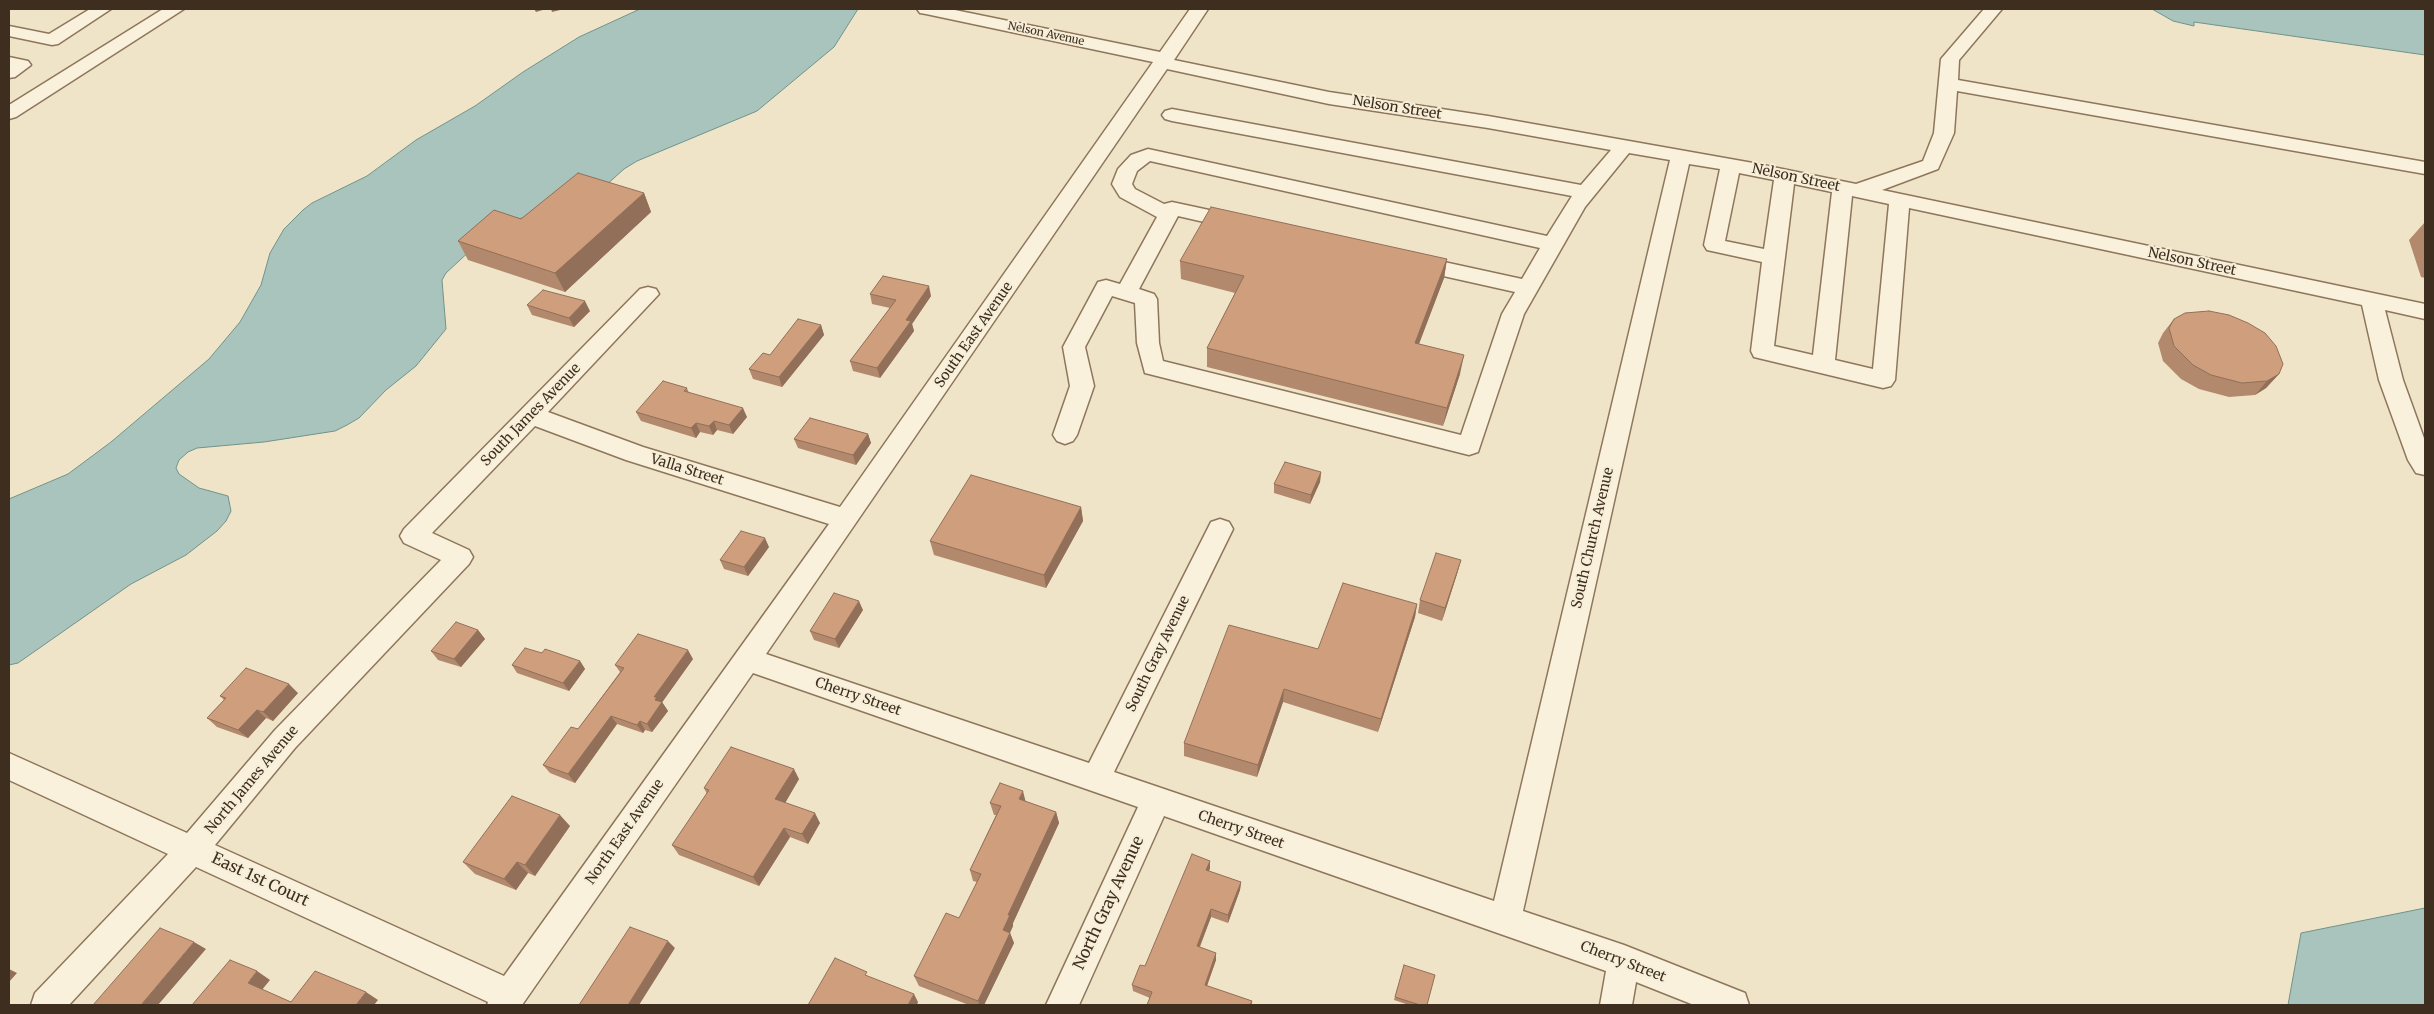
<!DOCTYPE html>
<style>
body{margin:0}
#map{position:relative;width:2434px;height:1014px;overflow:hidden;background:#f0e4c8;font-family:Merriweather,serif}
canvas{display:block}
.frame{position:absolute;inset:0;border:10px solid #3d2e20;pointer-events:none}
</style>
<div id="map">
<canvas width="2434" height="1014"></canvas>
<div class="frame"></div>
</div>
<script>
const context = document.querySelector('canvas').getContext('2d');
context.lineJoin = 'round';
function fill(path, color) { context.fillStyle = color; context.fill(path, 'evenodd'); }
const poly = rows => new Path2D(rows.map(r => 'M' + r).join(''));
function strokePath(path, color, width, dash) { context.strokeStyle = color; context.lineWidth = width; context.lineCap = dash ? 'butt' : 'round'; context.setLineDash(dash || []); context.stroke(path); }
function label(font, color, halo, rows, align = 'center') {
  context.font = font + ' Merriweather,serif'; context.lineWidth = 4; context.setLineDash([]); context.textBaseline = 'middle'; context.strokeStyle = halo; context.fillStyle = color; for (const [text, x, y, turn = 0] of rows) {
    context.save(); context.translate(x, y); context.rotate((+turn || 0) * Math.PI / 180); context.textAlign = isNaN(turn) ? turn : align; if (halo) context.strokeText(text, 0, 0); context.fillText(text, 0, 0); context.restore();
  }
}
const water = poly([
 [640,9,858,9,834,47,757,111,637,161,624,169,604,187,511,222,486,236,446,273,442,280,446,329,416,366,386,390,359,418,347,425,335,431,264,442,197,448,188,452,179,460,176,468,179,474,199,488,228,496,231,511,226,521,217,531,186,555,131,584,18,663,9,665,9,499,68,474,111,442,209,359,240,322,261,285,270,253,284,229,303,210,312,203,367,176,416,140,475,106,523,72,579,37,640,9],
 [2152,9,2425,9,2425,55,2194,22,2194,26,2173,21,2152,9],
 [2425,908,2425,1005,2288,1005,2301,933,2425,908]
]);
fill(water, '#a9c4bc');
strokePath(water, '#6f938a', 1);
const minor = poly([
 [90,9,111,9,58,44,52,45,9,36,9,26,49,34,90,9],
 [163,9,184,9,16,117,9,119,9,105,163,9],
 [917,9,950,9,1160,52,1190,9,1208,9,1174,60,1329,92,1488,116,1753,163,1856,184,1923,161,1934,133,1941,59,1984,9,2002,9,1959,60,1958,80,2425,162,2425,174,1957,91,1954,133,1938,169,1882,190,2425,304,2425,319,2385,310,2403,380,2425,441,2425,475,2416,473,2408,460,2379,380,2362,305,1909,208,1895,380,1891,386,1883,388,1754,357,1751,351,1762,262,1707,250,1704,245,1720,169,1689,164,1523,911,1624,945,1745,993,1749,1005,1694,1005,1636,982,1632,1005,1600,1005,1606,971,1164,816,1079,1005,1046,1005,1138,807,753,673,522,1005,487,1005,488,1002,196,867,69,1005,31,1005,35,993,168,854,9,780,9,753,187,833,275,730,441,560,404,543,400,536,404,529,640,289,648,287,656,289,659,294,548,412,643,447,840,507,1153,62,926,14,920,13,917,9],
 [1167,69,1329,104,1488,128,1611,150,1581,185,1172,109,1165,111,1162,115,1165,119,1172,121,1572,196,1547,236,1148,149,1131,155,1118,169,1112,184,1120,197,1157,217,1120,284,1106,280,1098,282,1063,347,1070,386,1053,435,1057,441,1065,444,1073,441,1077,435,1094,386,1085,347,1112,296,1135,303,1137,343,1145,373,1469,455,1478,452,1524,314,1585,207,1629,153,1670,160,1494,901,1114,772,1233,529,1229,522,1220,519,1211,522,1089,763,766,654,1167,69],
 [1150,161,1540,248,1522,279,1412,255,1404,257,1401,262,1404,267,1412,269,1515,292,1502,314,1461,435,1163,361,1159,343,1157,299,1154,294,1139,289,1178,216,1239,230,1246,228,1249,223,1246,218,1172,202,1164,204,1135,189,1132,184,1137,171,1150,161],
 [1739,173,1774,180,1764,249,1725,241,1739,173],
 [1794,184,1832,192,1813,355,1774,346,1794,184],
 [1852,196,1889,204,1873,369,1835,360,1852,196],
 [535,426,626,460,829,524,504,976,215,845,295,748,469,564,473,557,469,550,432,533,535,426],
 [9,57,28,61,31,65,15,77,9,78,9,57]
]);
strokePath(minor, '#8d765c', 3);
fill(minor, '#faf1dc');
fill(poly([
 [644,193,651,212,565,292,468,260,458,241,521,219],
 [2425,222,2425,278,2421,277,2409,240],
 [1447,259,1444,278,1419,344,1460,374,1443,426,1207,367,1207,348,1235,293,1181,279,1180,261],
 [870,294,931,296,912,324,914,331,880,378,853,371,850,361,890,308,872,304],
 [527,305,590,311,574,327,532,315],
 [2174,319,2279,374,2266,388,2255,395,2229,397,2199,389,2181,379,2163,361,2158,343,2163,333],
 [821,325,824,335,782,387,753,379,749,369,770,355],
 [687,388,689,393,747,417,733,434,717,430,713,435,700,432,696,438,641,421,636,412],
 [868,434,871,443,856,465,798,448,794,439],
 [1321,472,1320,482,1310,504,1274,493,1274,484],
 [1081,507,1083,521,1046,588,934,555,930,541],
 [769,547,748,576,724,569,720,560],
 [1461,560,1457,574,1442,621,1418,613,1420,600],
 [1417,604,1415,617,1378,732,1283,702,1257,777,1184,756,1184,743,1318,649],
 [863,610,839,648,814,640,810,631],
 [478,630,485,639,461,667,438,660,431,651],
 [542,653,580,661,585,669,569,691,517,673,512,665],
 [693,659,662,702,668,711,652,732,645,730,643,733,617,724,575,783,550,773,543,765,578,729,620,672,615,665],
 [298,693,273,721,266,718,248,738,217,727,207,718,224,700,220,696],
 [799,779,785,803,820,823,808,844,790,837,759,886,679,855,672,845,707,794,704,788],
 [1025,801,1056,812,1059,823,1013,923,1013,926,1010,933,1014,943,984,1005,969,1005,919,986,914,976,959,918,977,882,973,881,970,870,996,815,994,815,990,803],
 [570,826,535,876,528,873,516,890,475,874,463,862],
 [1210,861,1210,868,1209,871,1241,882,1240,890,1228,923,1211,917,1200,947,1216,960,1207,986,1252,1001,1252,1005,1147,1005,1150,998,1133,991,1132,985,1145,966],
 [1404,965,1427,1005,1409,1005,1394,1000]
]), '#b2896c');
fill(poly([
 [534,9,546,9,536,12],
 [551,9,564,9,552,12],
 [644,193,651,212,565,292,555,273],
 [1447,259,1444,278,1412,362,1415,343],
 [929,286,931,296,912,324,914,331,880,378,877,368,906,320],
 [585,301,590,311,574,327,569,318],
 [821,325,824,335,782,387,779,377],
 [1464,355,1460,374,1443,426,1447,408],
 [2279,374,2266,388,2255,395,2267,381],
 [743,408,747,417,733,434,729,425],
 [714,421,717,430,713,435,709,426],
 [696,423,700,432,696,438,691,428],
 [868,434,871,443,856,465,853,455],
 [1321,472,1320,482,1310,504,1311,495],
 [1081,507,1083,521,1046,588,1044,575],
 [765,538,769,547,748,576,744,567],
 [1461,560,1457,574,1442,621,1445,608],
 [859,601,863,610,839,648,835,639],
 [1417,604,1415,617,1378,732,1381,719],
 [478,630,485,639,461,667,454,659],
 [688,650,693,659,661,704,662,702,668,711,652,732,647,724,655,700,654,697],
 [580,661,585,669,569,691,563,683],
 [289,684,298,693,273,721,263,712],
 [1284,689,1283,702,1257,777,1258,765],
 [257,710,266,718,248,738,238,730],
 [611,716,617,724,575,783,568,774],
 [640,721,645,730,643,733,637,725],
 [794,769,799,779,781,810,775,799],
 [1023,791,1026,803,1019,799],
 [1056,812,1059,823,1013,923,1013,926,1006,941,1003,930,1008,915],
 [815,813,820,823,808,844,802,834],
 [560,815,570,826,535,876,525,865],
 [784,828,790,837,759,886,753,877],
 [1210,861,1210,868,1207,877,1206,870],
 [517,862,528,873,516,890,504,879],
 [1241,882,1240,890,1228,923,1228,915],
 [1211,909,1211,917,1197,953,1197,946],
 [1010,933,1014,943,984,1005,980,1005,978,1001],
 [668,941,675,948,639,1005,628,1005],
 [194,942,206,949,158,1005,141,1005],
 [1216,953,1216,960,1205,991,1205,985],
 [9,969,17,973,9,982],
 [257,971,270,980,261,991,248,983],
 [366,992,378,1000,374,1005,356,1005],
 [914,994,918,1002,917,1005,908,1005]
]), '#916f58');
const building = poly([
 [578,173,644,193,555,273,458,241,494,210,521,219,578,173],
 [1211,207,1447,259,1415,343,1464,355,1447,408,1207,348,1244,276,1180,261,1211,207],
 [883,276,929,286,906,320,911,321,877,368,850,361,896,300,870,294,883,276],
 [543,290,585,301,569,318,527,305,543,290],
 [2209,311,2229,315,2248,323,2265,333,2276,346,2283,364,2279,374,2267,381,2242,383,2211,375,2193,365,2174,346,2169,328,2174,319,2185,313,2209,311],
 [798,319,821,325,779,377,749,369,763,353,770,355,798,319],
 [663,381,687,388,684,391,743,408,729,425,714,421,709,426,696,423,691,428,636,412,663,381],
 [810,418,868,434,853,455,794,439,810,418],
 [1285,462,1321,472,1311,495,1274,484,1285,462],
 [971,475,1081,507,1044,575,930,541,971,475],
 [741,531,765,538,744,567,720,560,741,531],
 [1436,553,1461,560,1445,608,1420,600,1436,553],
 [1343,583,1417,604,1381,719,1284,689,1258,765,1184,743,1229,625,1318,649,1343,583],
 [834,593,859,601,835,639,810,631,834,593],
 [456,622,478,630,454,659,431,651,456,622],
 [638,634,688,650,654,697,657,697,655,700,662,702,647,724,640,721,637,725,611,716,568,774,543,765,571,727,578,729,624,668,615,665,638,634],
 [525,648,542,653,545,649,580,661,563,683,512,665,525,648],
 [246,668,289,684,263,712,257,710,238,730,207,718,226,698,220,696,246,668],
 [731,747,794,769,775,799,815,813,802,834,784,828,753,877,672,845,709,790,704,788,731,747],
 [1000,783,1023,791,1019,799,1056,812,1008,915,1010,915,1003,930,1010,933,978,1001,914,976,946,913,959,918,981,874,970,870,1001,806,990,803,1000,783],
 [512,796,560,815,525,865,517,862,504,879,463,862,512,796],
 [1192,854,1210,861,1206,870,1241,882,1228,915,1211,909,1197,946,1216,953,1205,985,1252,1001,1250,1005,1147,1005,1152,992,1132,985,1140,965,1145,966,1192,854],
 [630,927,668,941,628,1005,579,1005,630,927],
 [160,928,194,942,141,1005,93,1005,160,928],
 [835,958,867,972,865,975,914,994,908,1005,808,1005,835,958],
 [230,960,257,971,248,983,291,1002,315,971,366,992,356,1005,192,1005,230,960],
 [1404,965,1435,975,1427,1005,1420,1005,1395,997,1404,965]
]);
fill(building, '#cf9f7d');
strokePath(building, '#916f58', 1);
label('11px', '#3d2e20', '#f7eed8', [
 ["Nelson Avenue",1046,34,12]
]);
label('14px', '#3d2e20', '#f7eed8', [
 ["Nelson Street",1397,108,9],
 ["Nelson Street",1796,178,12],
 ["Nelson Street",2192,262,12],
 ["South East Avenue",974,335,-55],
 ["South James Avenue",531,415,-46],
 ["Valla Street",687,470,17],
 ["South Church Avenue",1593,538,-77],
 ["South Gray Avenue",1158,654,-64],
 ["Cherry Street",858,697,19],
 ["North James Avenue",252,780,-50],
 ["Cherry Street",1241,830,19],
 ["North East Avenue",625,832,-55],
 ["Cherry Street",1623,962,21]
]);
label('16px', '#3d2e20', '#f7eed8', [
 ["East 1st Court",260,880,25],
 ["North Gray Avenue",1109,903,-65]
]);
</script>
